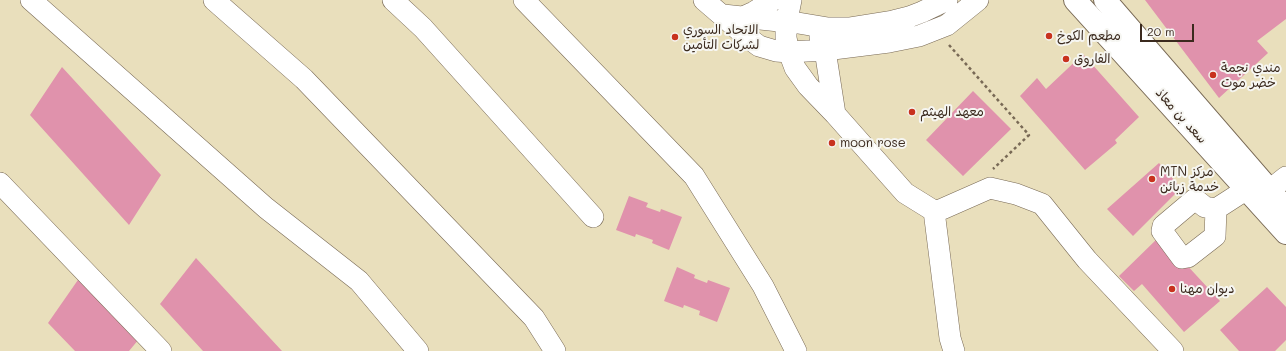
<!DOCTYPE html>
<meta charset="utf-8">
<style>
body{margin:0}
#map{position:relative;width:1286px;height:351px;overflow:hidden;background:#e9dfbc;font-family:Mali,sans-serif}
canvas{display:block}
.scale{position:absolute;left:1140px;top:24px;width:54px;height:18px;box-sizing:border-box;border:2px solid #3b2a1e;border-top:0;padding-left:5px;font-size:12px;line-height:14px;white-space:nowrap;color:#3b2a1e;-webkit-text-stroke:3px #f6f6f2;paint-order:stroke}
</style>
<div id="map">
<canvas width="1286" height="351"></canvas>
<div class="scale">20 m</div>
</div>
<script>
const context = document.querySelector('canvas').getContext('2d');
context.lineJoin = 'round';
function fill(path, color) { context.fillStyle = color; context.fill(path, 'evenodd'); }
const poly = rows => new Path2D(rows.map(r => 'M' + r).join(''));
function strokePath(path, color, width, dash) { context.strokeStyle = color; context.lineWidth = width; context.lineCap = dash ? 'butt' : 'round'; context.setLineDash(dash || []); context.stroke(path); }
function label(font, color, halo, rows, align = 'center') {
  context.font = font + ' Mali,"Playpen Sans Arabic",sans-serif'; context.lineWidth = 4; context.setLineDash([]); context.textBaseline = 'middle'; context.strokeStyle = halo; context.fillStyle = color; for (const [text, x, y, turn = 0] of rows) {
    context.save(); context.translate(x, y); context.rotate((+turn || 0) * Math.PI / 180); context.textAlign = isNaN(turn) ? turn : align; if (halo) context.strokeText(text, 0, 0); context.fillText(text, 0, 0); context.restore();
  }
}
fill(poly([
 [1145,0,1286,0,1286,19,1257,41,1268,53,1219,98],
 [1083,54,1139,117,1115,140,1117,143,1085,170,1020,96,1037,78,1046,89],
 [62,67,161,175,129,225,30,115],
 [973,91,1011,129,963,176,926,140],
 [1159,163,1181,188,1133,236,1107,209],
 [629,196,648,203,646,207,660,212,661,209,682,217,669,250,652,243,653,240,636,234,635,237,616,230],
 [1160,236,1220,301,1184,332,1142,284,1134,291,1119,276],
 [196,258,282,351,203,351,160,304],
 [677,267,695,275,694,278,707,283,708,280,730,288,717,322,699,315,700,311,684,305,683,308,664,301],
 [80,277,139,339,129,351,75,351,48,323],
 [1267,287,1286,307,1286,340,1275,351,1239,351,1220,330]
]), '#e092ac');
const minor = poly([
 [31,0,266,208,359,281,418,351],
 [214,0,304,79,534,318,555,351],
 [393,0,423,28,593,217],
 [524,0,694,176,763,286,796,351],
 [704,0,747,37,759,46,776,51,789,52,825,50,889,42,919,36,947,25,978,0],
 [791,0,789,10,786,22,786,38,789,52,795,68,808,86,835,114,905,193,934,211,940,210,990,188,1016,194,1042,204,1087,260,1173,351],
 [723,15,798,23,828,28,849,28,893,21,909,17,922,12,947,0],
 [741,18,754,12,773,0],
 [820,37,825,50,835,114],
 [0,183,161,351],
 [1257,200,1286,177],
 [1216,209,1215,236,1188,257,1182,258,1162,231,1163,226,1195,199,1205,207,1216,209,1247,189],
 [934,211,950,338,954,351]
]);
const major = poly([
 [1075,0,1286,233],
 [1105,0,1286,209]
]);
strokePath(minor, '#786955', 22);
strokePath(major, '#786955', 24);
strokePath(poly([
 [949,45,1029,135,993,169]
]), '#786955', 2.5, [3, 3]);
strokePath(minor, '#fff', 21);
strokePath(major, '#fff', 22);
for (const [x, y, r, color] of [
 [1049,36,4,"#c8321e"],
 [675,37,4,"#c8321e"],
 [1066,59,4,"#c8321e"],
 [1213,75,4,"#c8321e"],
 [912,112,4,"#c8321e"],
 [832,143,4,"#c8321e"],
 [1152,179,4,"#c8321e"],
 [1172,289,4,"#c8321e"]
]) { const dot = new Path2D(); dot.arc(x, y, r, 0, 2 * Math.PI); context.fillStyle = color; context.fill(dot); strokePath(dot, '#f6f6f2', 1.5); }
label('13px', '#3b2a1e', '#f6f6f2', [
 ["الاتحاد السوري",683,30],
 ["لشركات التأمين",683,45],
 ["مطعم الكوخ",1057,36],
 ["الفاروق",1074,59],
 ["مندي نجمة",1221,68],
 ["خضر موت",1221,83],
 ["معهد الهيثم",920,112],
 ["moon rose",840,143],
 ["MTN مركز",1160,172],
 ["خدمة زبائن",1160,187],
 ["ديوان مهنا",1180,289]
], 'left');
label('13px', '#3b2a1e', '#f6f6f2', [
 ["سعد بن معاذ",1181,116,48]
]);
</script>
